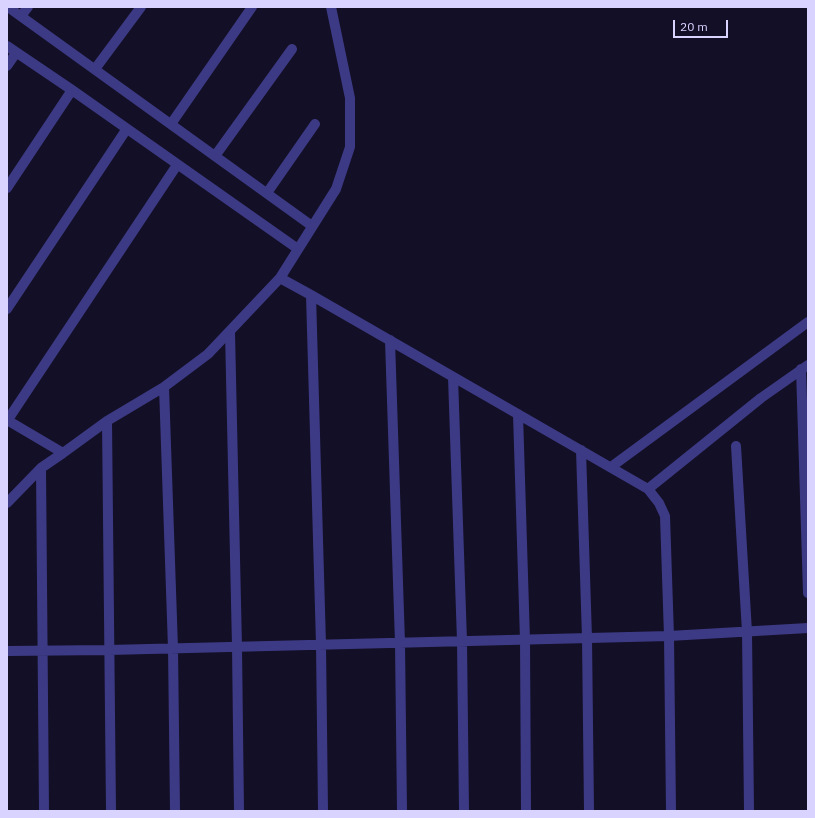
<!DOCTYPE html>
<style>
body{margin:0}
#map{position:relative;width:815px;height:818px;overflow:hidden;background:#130f26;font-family:"IBM Plex Sans",sans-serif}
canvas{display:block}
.frame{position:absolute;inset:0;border:8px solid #d9d4ff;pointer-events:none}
.scale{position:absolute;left:673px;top:20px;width:55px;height:18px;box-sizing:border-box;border:2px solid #d9d4ff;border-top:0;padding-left:5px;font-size:12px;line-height:14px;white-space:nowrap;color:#d9d4ff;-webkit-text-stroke:3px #130f26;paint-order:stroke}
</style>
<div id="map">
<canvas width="815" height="818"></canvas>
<div class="frame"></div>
<div class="scale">20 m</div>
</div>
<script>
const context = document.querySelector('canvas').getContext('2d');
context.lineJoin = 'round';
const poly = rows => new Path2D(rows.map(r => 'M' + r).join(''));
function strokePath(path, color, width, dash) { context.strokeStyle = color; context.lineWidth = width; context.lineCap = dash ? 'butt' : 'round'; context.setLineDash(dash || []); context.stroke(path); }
strokePath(poly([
 [8,7,312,226],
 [21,16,28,7],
 [7,46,72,90,298,249],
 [7,66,16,53],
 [95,69,141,7],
 [171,124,252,7],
 [215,156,292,49],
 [7,188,72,90],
 [267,193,315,124],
 [280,278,311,295,648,489,761,398,808,365],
 [311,295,321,644,323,811],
 [7,309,126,130],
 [230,332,237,647,239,811],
 [390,340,400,643,402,811],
 [801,369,808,593],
 [453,377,462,641,464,811],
 [164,387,173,648,175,811],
 [518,414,525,640,526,811],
 [7,420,63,453],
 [7,421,177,165],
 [107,421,111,811],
 [736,446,747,632,749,811],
 [581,450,587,638,589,811],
 [611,467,808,322],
 [41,468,44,811],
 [648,489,659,503,665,516,669,636,671,811],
 [7,503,41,468,63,453,107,421,164,387,208,354,280,278,336,189,350,147,350,98,331,7],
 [7,651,109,650,669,636,808,628]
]), '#3d3a85', 10);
</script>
